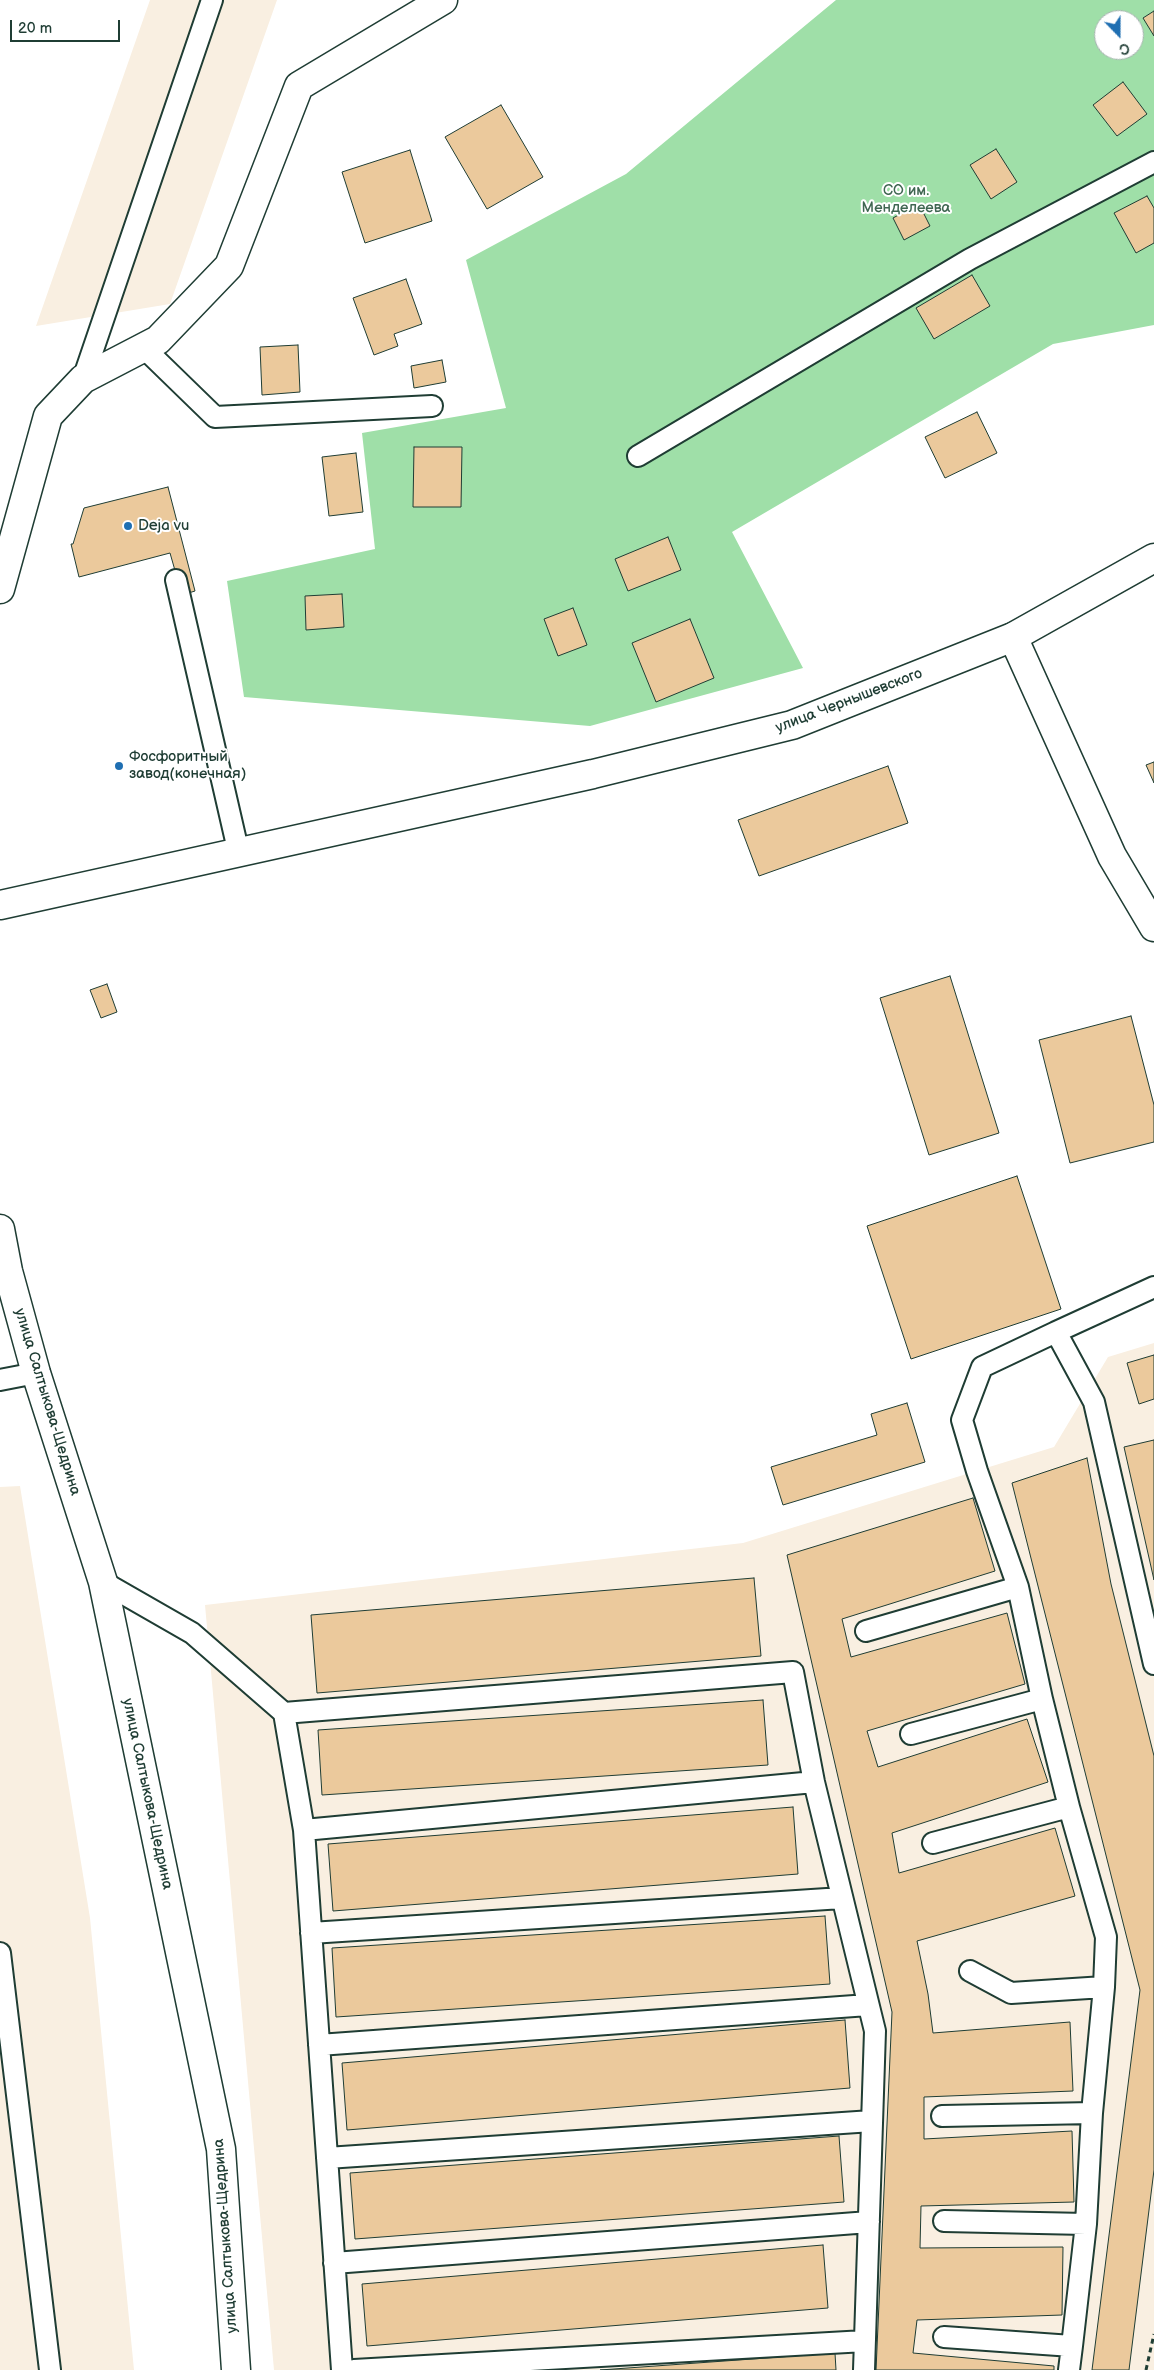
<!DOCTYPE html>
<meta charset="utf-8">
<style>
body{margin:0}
#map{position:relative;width:1154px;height:2370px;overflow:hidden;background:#fff;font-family:"Balsamiq Sans",sans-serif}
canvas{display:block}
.north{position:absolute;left:1094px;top:10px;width:50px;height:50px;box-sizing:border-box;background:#fff;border:1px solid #a5b1ae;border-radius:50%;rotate:158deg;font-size:14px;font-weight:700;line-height:20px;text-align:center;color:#1f3d34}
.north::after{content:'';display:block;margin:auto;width:18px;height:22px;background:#1f6fb2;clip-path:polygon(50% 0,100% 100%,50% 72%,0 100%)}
.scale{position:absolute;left:10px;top:20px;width:110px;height:22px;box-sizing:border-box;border:2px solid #1f3d34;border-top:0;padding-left:6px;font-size:15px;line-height:18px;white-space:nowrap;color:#1f3d34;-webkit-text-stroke:4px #fff;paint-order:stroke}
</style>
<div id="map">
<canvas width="1154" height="2370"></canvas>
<div class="north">С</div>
<div class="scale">20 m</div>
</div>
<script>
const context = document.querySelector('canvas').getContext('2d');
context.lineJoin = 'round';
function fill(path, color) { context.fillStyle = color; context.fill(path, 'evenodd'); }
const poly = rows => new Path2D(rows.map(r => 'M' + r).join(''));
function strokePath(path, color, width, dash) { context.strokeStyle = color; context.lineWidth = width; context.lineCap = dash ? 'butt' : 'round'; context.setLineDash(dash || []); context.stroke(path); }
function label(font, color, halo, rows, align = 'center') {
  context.font = font + ' "Balsamiq Sans",sans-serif'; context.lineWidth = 4; context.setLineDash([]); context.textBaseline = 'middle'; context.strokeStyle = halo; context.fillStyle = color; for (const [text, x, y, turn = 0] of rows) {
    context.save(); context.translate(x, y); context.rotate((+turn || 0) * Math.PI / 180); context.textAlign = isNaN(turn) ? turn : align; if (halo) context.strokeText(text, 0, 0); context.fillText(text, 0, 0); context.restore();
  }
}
fill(poly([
 [150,0,277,0,170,304,36,326],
 [1154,1343,1154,2370,274,2370,205,1605,743,1543,1054,1447,1108,1357],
 [20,1486,90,1918,134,2370,0,2370,0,1487]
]), '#f9efe1');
fill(poly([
 [836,0,1154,0,1154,325,1053,344,732,532,803,668,590,726,244,697,227,581,375,549,362,433,506,408,466,260,626,174],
 [1104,20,1134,20,1134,50,1104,50]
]), '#9fdfa8');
const building = poly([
 [1154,11,1154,36,1143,18,1154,11],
 [1123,82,1147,114,1117,136,1093,105,1123,82],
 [501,105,543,177,487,209,445,137,501,105],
 [996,149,1017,182,991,199,970,165,996,149],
 [410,150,432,221,365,243,342,172,410,150],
 [1147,196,1154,208,1154,243,1136,253,1114,213,1147,196],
 [919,204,930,226,904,240,893,218,919,204],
 [972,275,990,306,934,339,916,308,972,275],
 [406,279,422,324,394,334,398,346,374,355,353,298,406,279],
 [298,345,300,392,262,395,260,347,298,345],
 [442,360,446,382,414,388,411,366,442,360],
 [977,412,997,453,945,478,925,437,977,412],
 [414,447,462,447,461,507,413,507,414,447],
 [356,453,363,512,329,516,322,457,356,453],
 [168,487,195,591,182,595,170,553,79,577,71,544,73,544,84,508,168,487],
 [668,537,681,570,628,591,615,559,668,537],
 [342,594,344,627,306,630,305,596,342,594],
 [573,608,587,645,558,656,544,619,573,608],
 [690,619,714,678,656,702,632,643,690,619],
 [1154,762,1154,783,1146,765,1154,762],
 [888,766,908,823,759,876,738,820,888,766],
 [950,976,999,1133,929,1155,880,998,950,976],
 [107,984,117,1012,101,1018,90,990,107,984],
 [1131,1016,1154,1105,1154,1142,1070,1163,1039,1040,1131,1016],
 [1017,1176,1061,1309,911,1359,867,1226,1017,1176],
 [1154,1355,1154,1399,1139,1404,1127,1363,1154,1355],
 [907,1403,925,1462,783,1505,771,1467,877,1435,871,1414,907,1403],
 [1154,1440,1154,1580,1124,1447,1154,1440],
 [1087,1458,1111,1584,1154,1756,1154,2170,1129,2370,1092,2370,1140,1990,1012,1483,1087,1458],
 [973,1498,995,1571,842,1619,851,1657,1007,1613,1025,1684,867,1731,878,1767,1027,1719,1048,1782,892,1833,899,1873,1055,1828,1075,1896,917,1941,928,1994,933,2033,1070,2022,1073,2091,924,2097,924,2139,1072,2131,1074,2202,921,2206,920,2248,1063,2247,1062,2315,917,2320,913,2353,1054,2366,1054,2370,876,2370,892,2012,787,1555,973,1498],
 [754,1578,761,1656,317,1693,311,1615,754,1578],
 [763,1700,768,1765,322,1795,318,1730,763,1700],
 [793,1807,798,1874,333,1911,328,1844,793,1807],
 [825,1916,830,1984,336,2017,332,1948,825,1916],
 [845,2020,850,2088,347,2130,342,2063,845,2020],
 [839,2136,844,2202,355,2239,350,2173,839,2136],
 [823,2245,828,2308,367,2346,362,2284,823,2245],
 [835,2353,836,2370,600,2370,835,2353]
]);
fill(building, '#ebc99c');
strokePath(building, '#1f3d34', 1);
const service = poly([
 [143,347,215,417,432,406],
 [83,379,212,0],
 [638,456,970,259,1154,162],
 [176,580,239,854],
 [1056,1332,1154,1287],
 [0,1380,36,1373],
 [103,1582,192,1633,284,1713,304,1830,342,2370],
 [1018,1587,977,1471,962,1420,982,1367,1056,1332,1094,1402,1154,1664],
 [866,1631,1018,1587,1042,1699],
 [284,1713,793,1672,814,1782,875,2031,864,2370],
 [911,1734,1042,1699,1069,1807],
 [304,1830,814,1782],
 [933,1843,1069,1807,1106,1937,1104,1987],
 [311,1933,842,1898],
 [0,1953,50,2370],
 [970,1971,1011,1993,1104,1987,1092,2113],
 [319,2045,868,2005],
 [942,2116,1092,2113,1086,2224],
 [327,2158,872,2121],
 [944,2221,1086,2224,1072,2346],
 [334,2263,869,2222],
 [944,2337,1072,2346,1069,2370],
 [354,2370,865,2341]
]);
const minor = poly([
 [0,589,48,416,83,379,158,340,229,266,299,86,443,0],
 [1013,637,1112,856,1154,927]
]);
const tertiary = poly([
 [0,905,593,774,792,725,1013,637,1154,558],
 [0,1229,8,1271,36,1373,103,1582,221,2149,236,2370]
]);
strokePath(service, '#1f3d34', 24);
strokePath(minor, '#1f3d34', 31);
strokePath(tertiary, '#1f3d34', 31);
strokePath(poly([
 [1146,2370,1154,2334]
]), '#1f3d34', 3, [5, 4]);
strokePath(service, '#fff', 20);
strokePath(minor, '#fff', 28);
strokePath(tertiary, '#fff', 28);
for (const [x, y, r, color] of [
 [128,526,5,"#1f6fb2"],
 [119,766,5,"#1f6fb2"]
]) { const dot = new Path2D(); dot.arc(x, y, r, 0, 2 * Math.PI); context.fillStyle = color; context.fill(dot); strokePath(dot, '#fff', 2); }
label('15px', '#3f6651', '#fff', [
 ["СО им.",906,191],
 ["Менделеева",906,208]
]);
label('15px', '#1f3d34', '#fff', [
 ["Deja vu",138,526],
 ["Фосфоритный",129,757],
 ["завод(конечная)",129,774]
], 'left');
label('15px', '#1f3d34', '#fff', [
 ["улица Чернышевского",849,701,-21],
 ["улица Салтыкова-Щедрина",47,1402,73],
 ["улица Салтыкова-Щедрина",147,1794,78],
 ["улица Салтыкова-Щедрина",226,2236,-94]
]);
</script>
